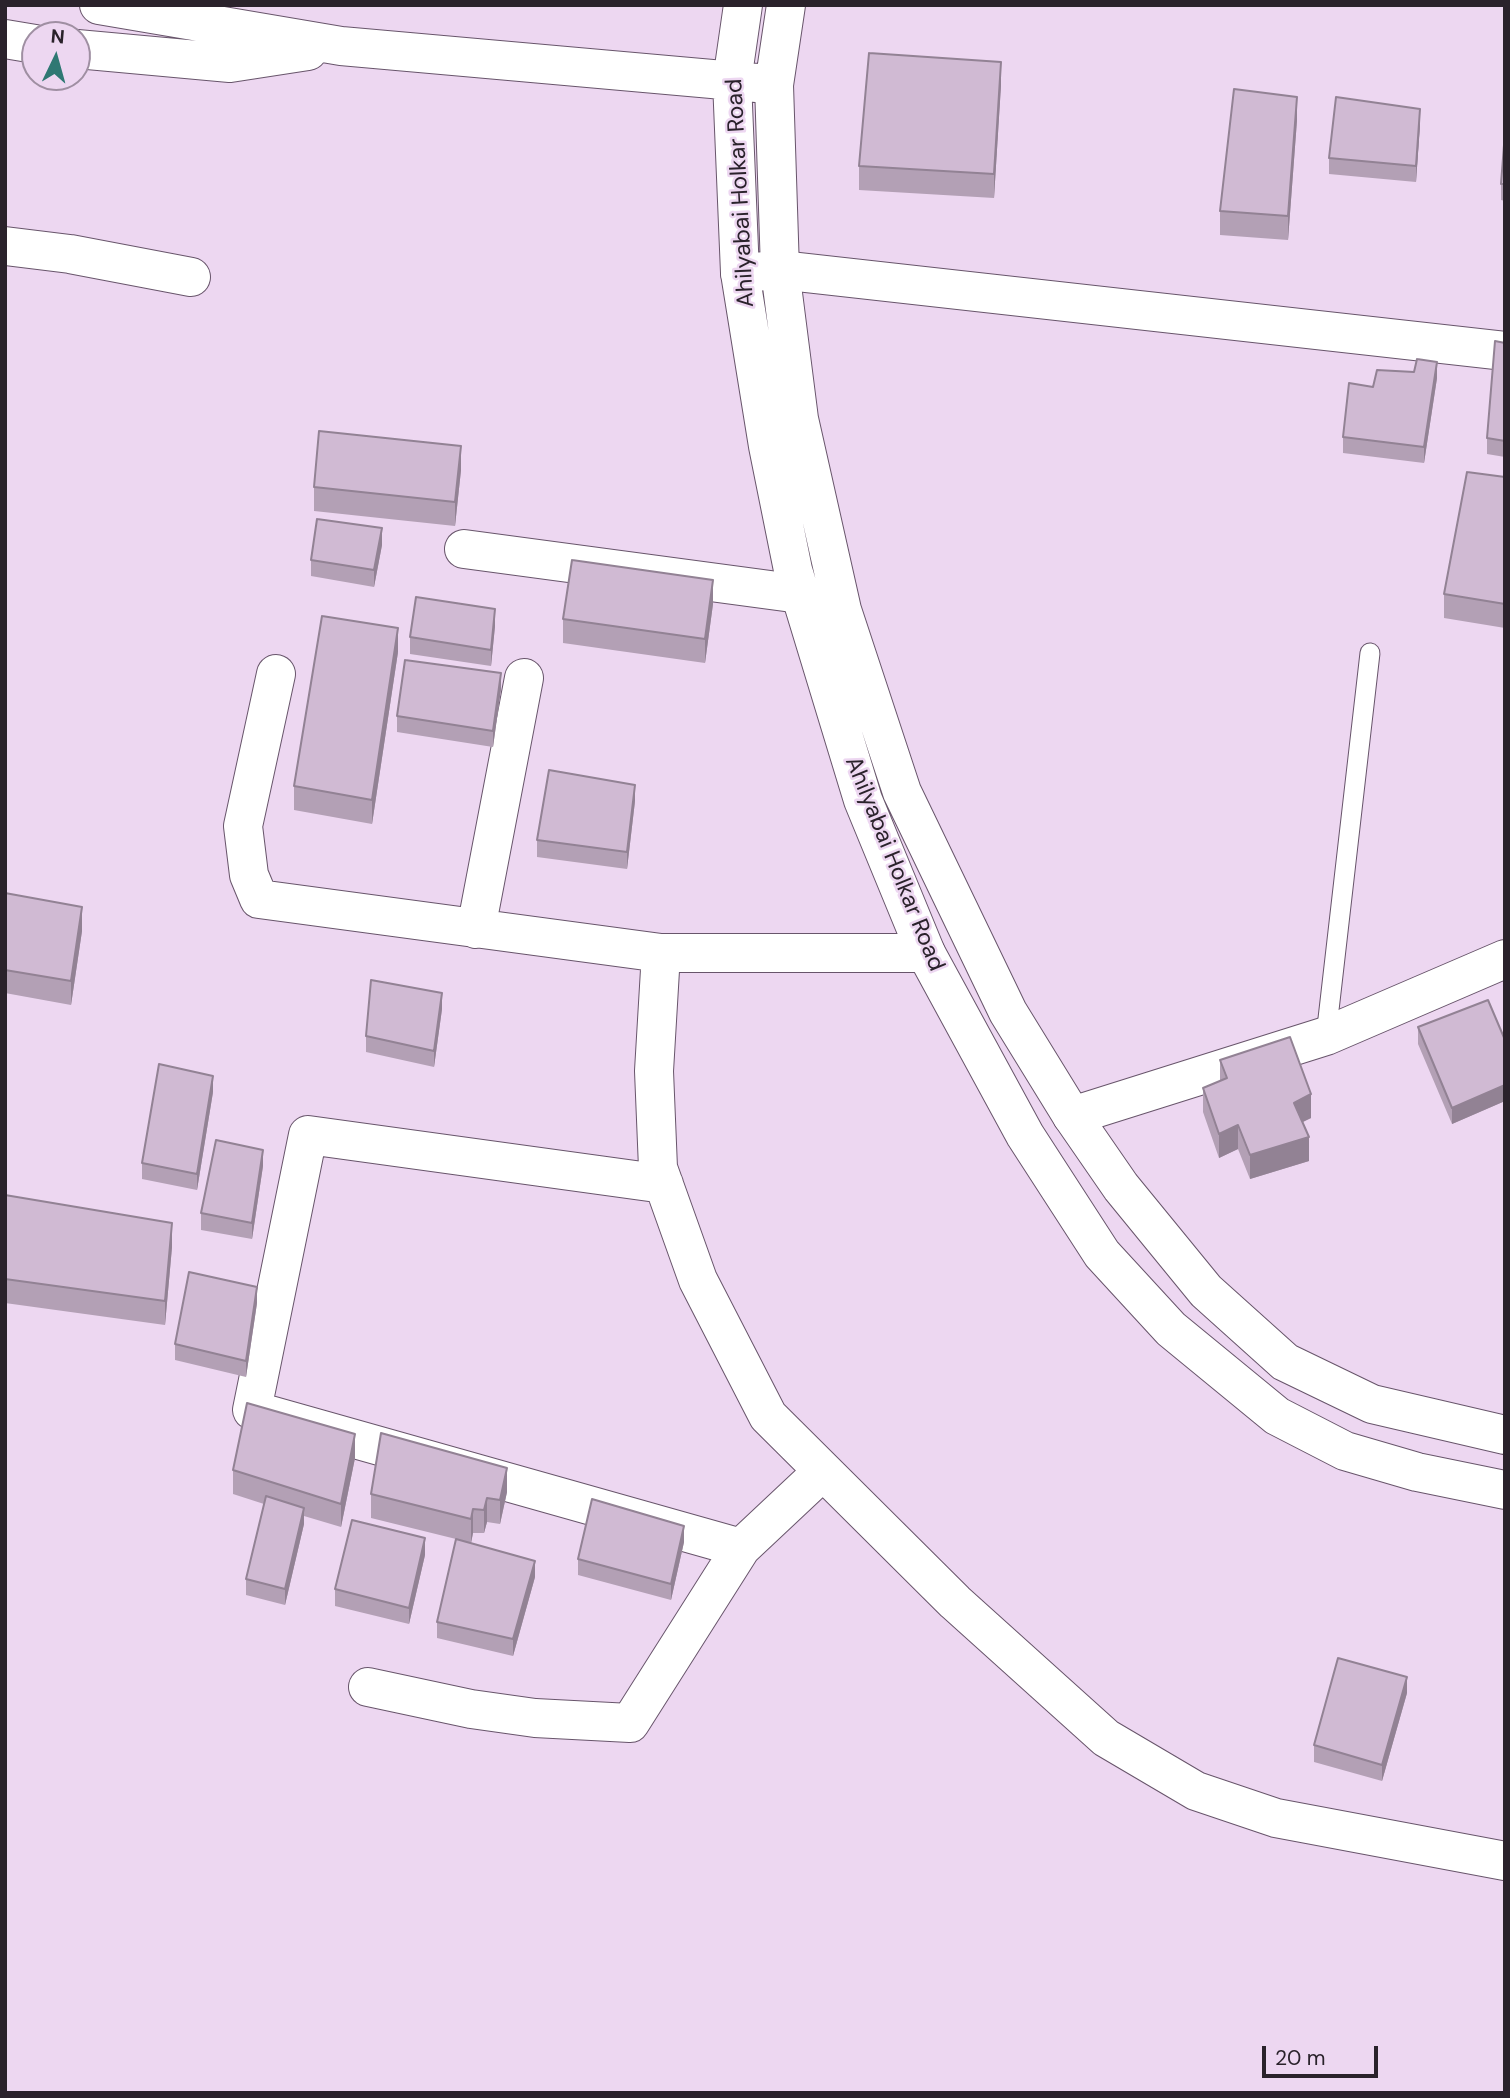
<!DOCTYPE html>
<style>
body{margin:0}
#map{position:relative;width:1510px;height:2098px;overflow:hidden;background:#edd7f1;font-family:"DM Sans",sans-serif}
canvas{display:block}
.frame{position:absolute;inset:0;border:7px solid #2a222b;pointer-events:none}
.north{position:absolute;left:21px;top:21px;width:70px;height:70px;box-sizing:border-box;background:#edd7f1;border:2px solid #9f8fa2;border-radius:50%;rotate:5deg;font-size:19px;font-weight:700;line-height:28px;text-align:center;color:#2a222b}
.north::after{content:'';display:block;margin:auto;width:24px;height:32px;background:#2f7873;clip-path:polygon(50% 0,100% 100%,50% 72%,0 100%)}
.scale{position:absolute;left:1262px;top:2046px;width:116px;height:32px;box-sizing:border-box;border:4px solid #2a222b;border-top:0;padding-left:9px;font-size:21px;line-height:24px;white-space:nowrap;color:#2a222b;-webkit-text-stroke:5px #edd7f1;paint-order:stroke}
</style>
<div id="map">
<canvas width="1510" height="2098"></canvas>
<div class="frame"></div>
<div class="north">N</div>
<div class="scale">20 m</div>
</div>
<script>
const context = document.querySelector('canvas').getContext('2d');
context.lineJoin = 'round';
const poly = rows => new Path2D(rows.map(r => 'M' + r).join(''));
function strokePath(path, color, width, dash) { context.strokeStyle = color; context.lineWidth = width; context.lineCap = dash ? 'butt' : 'round'; context.setLineDash(dash || []); context.stroke(path); }
function fill(path, color) { context.fillStyle = color; context.fill(path, 'evenodd'); }
function label(font, color, halo, rows, align = 'center') {
  context.font = font + ' "DM Sans",sans-serif'; context.lineWidth = 5; context.setLineDash([]); context.textBaseline = 'middle'; context.strokeStyle = halo; context.fillStyle = color; for (const [text, x, y, turn = 0] of rows) {
    context.save(); context.translate(x, y); context.rotate((+turn || 0) * Math.PI / 180); context.textAlign = isNaN(turn) ? turn : align; if (halo) context.strokeText(text, 0, 0); context.fillText(text, 0, 0); context.restore();
  }
}
const lane = poly([
 [1326,1036,1370,653]
]);
const street = poly([
 [5,246,70,254,191,277],
 [740,273,780,270,1505,351],
 [464,549,800,594],
 [276,674,243,826,249,875,259,899,661,953,926,953],
 [476,929,524,678],
 [661,953,654,1071,658,1168,698,1280,768,1416,955,1602,1106,1738,1196,1791,1276,1818,1505,1861],
 [1072,1116,1326,1036,1505,959],
 [664,1184,308,1135,252,1410,741,1548],
 [368,1687,471,1709,535,1718,630,1723,741,1548,823,1471]
]);
const secondary = poly([
 [99,5,341,46,757,83],
 [743,5,732,81,740,273,768,446,793,570,863,800,926,953,1025,1135,1102,1254,1171,1329,1277,1416,1345,1451,1417,1472,1505,1490],
 [786,5,774,85,780,270,799,419,842,610,902,792,1008,1012,1072,1116,1121,1187,1206,1291,1285,1362,1372,1404,1505,1435],
 [5,39,35,44],
 [77,49,230,63,308,51]
]);
strokePath(lane, '#68556b', 21);
strokePath(street, '#68556b', 40);
strokePath(secondary, '#68556b', 40);
strokePath(lane, '#fff', 19);
strokePath(street, '#fff', 38);
strokePath(secondary, '#fff', 38);
fill(poly([
 [1001,85,994,198,859,190,859,166],
 [1297,120,1288,240,1220,235,1220,211],
 [1420,125,1416,182,1329,174,1329,158],
 [1505,146,1505,201,1501,200,1501,184],
 [1505,343,1505,457,1487,454,1487,438],
 [1437,378,1424,463,1343,453,1343,437,1373,387],
 [461,470,455,526,314,511,314,487],
 [1505,477,1505,628,1444,618,1444,594],
 [382,545,374,587,311,576,311,560],
 [713,604,705,663,563,643,563,619],
 [495,626,491,666,410,654,410,637],
 [398,652,372,824,294,810,294,786],
 [501,689,493,747,397,732,397,716],
 [635,801,627,869,537,857,537,840],
 [5,893,82,931,71,1005,5,993],
 [442,1009,434,1067,366,1052,366,1036],
 [1418,1027,1505,1040,1505,1101,1452,1124,1418,1044],
 [1220,1060,1311,1118,1303,1122,1309,1161,1250,1179,1238,1149,1219,1158,1203,1112,1203,1088,1220,1081],
 [213,1092,197,1190,142,1179,142,1163],
 [263,1166,252,1239,201,1230,201,1213],
 [5,1195,172,1247,165,1325,5,1303],
 [257,1303,246,1377,175,1360,175,1344],
 [355,1458,341,1527,304,1516,304,1524,285,1605,246,1595,246,1579,264,1504,233,1494,233,1470],
 [507,1492,500,1524,487,1522,484,1533,473,1533,471,1543,535,1577,513,1656,437,1638,437,1622,456,1539,371,1518,371,1494],
 [684,1542,671,1600,578,1575,578,1559],
 [425,1555,409,1624,335,1606,335,1589],
 [1407,1693,1382,1781,1314,1762,1314,1745]
]), '#b3a0b5');
fill(poly([
 [1001,62,1001,85,994,198,994,174],
 [1297,97,1297,120,1288,240,1288,216],
 [1420,109,1420,125,1416,182,1416,166],
 [1437,362,1437,378,1424,463,1424,447],
 [461,446,461,470,455,526,455,502],
 [382,528,382,545,374,587,374,570],
 [713,580,713,604,705,663,705,639],
 [495,609,495,626,491,666,491,650],
 [398,628,398,652,372,824,372,800],
 [501,673,501,689,493,747,493,731],
 [635,785,635,801,627,869,627,852],
 [82,907,82,931,71,1005,71,981],
 [442,993,442,1009,434,1067,434,1051],
 [213,1076,213,1092,197,1190,197,1174],
 [1505,1085,1505,1101,1452,1124,1452,1108],
 [1311,1094,1311,1118,1294,1126,1294,1103],
 [1238,1125,1238,1149,1219,1158,1219,1134],
 [1309,1137,1309,1161,1250,1179,1250,1155],
 [263,1150,263,1166,252,1239,252,1223],
 [172,1223,172,1247,165,1325,165,1301],
 [257,1287,257,1303,246,1377,246,1361],
 [355,1434,355,1458,341,1527,341,1504],
 [507,1468,507,1492,500,1524,500,1500],
 [487,1498,487,1522,484,1533,484,1510],
 [304,1508,304,1524,285,1605,285,1589],
 [473,1509,473,1533,471,1543,471,1519],
 [684,1526,684,1542,671,1600,671,1584],
 [425,1538,425,1555,409,1624,409,1608],
 [535,1561,535,1577,513,1656,513,1639],
 [1407,1677,1407,1693,1382,1781,1382,1765]
]), '#928294');
const building = poly([
 [869,53,1001,62,994,174,859,166,869,53],
 [1234,89,1297,97,1288,216,1220,211,1234,89],
 [1336,97,1420,109,1416,166,1329,158,1336,97],
 [1504,145,1505,146,1505,184,1501,184,1504,145],
 [1495,341,1505,343,1505,441,1487,438,1495,341],
 [1417,359,1437,362,1424,447,1343,437,1349,383,1373,387,1377,370,1414,372,1417,359],
 [319,431,461,446,455,502,314,487,319,431],
 [1467,472,1505,477,1505,604,1444,594,1467,472],
 [317,519,382,528,374,570,311,560,317,519],
 [572,560,713,580,705,639,563,619,572,560],
 [416,597,495,609,491,650,410,637,416,597],
 [322,616,398,628,372,800,294,786,322,616],
 [405,660,501,673,493,731,397,716,405,660],
 [549,770,635,785,627,852,537,840,549,770],
 [5,893,82,907,71,981,5,970,5,893],
 [371,980,442,993,434,1051,366,1036,371,980],
 [1488,1000,1505,1040,1505,1085,1452,1108,1418,1027,1488,1000],
 [1290,1037,1311,1094,1294,1103,1309,1137,1250,1155,1238,1125,1219,1134,1203,1088,1227,1078,1220,1060,1290,1037],
 [159,1064,213,1076,197,1174,142,1163,159,1064],
 [216,1140,263,1150,252,1223,201,1213,216,1140],
 [5,1195,172,1223,165,1301,5,1279,5,1195],
 [189,1272,257,1287,246,1361,175,1344,189,1272],
 [247,1403,355,1434,341,1504,233,1470,247,1403],
 [381,1433,507,1468,500,1500,487,1498,484,1510,473,1509,471,1519,371,1494,381,1433],
 [266,1496,304,1508,285,1589,246,1579,266,1496],
 [592,1499,684,1526,671,1584,578,1559,592,1499],
 [352,1520,425,1538,409,1608,335,1589,352,1520],
 [456,1539,535,1561,513,1639,437,1622,456,1539],
 [1338,1658,1407,1677,1382,1765,1314,1745,1338,1658]
]);
fill(building, '#d0bad3');
strokePath(building, '#928294', 2);
label('23px', '#2a222b', '#edd7f1', [
 ["Ahilyabai Holkar Road",741,193,-93],
 ["Ahilyabai Holkar Road",894,864,68]
]);
</script>
